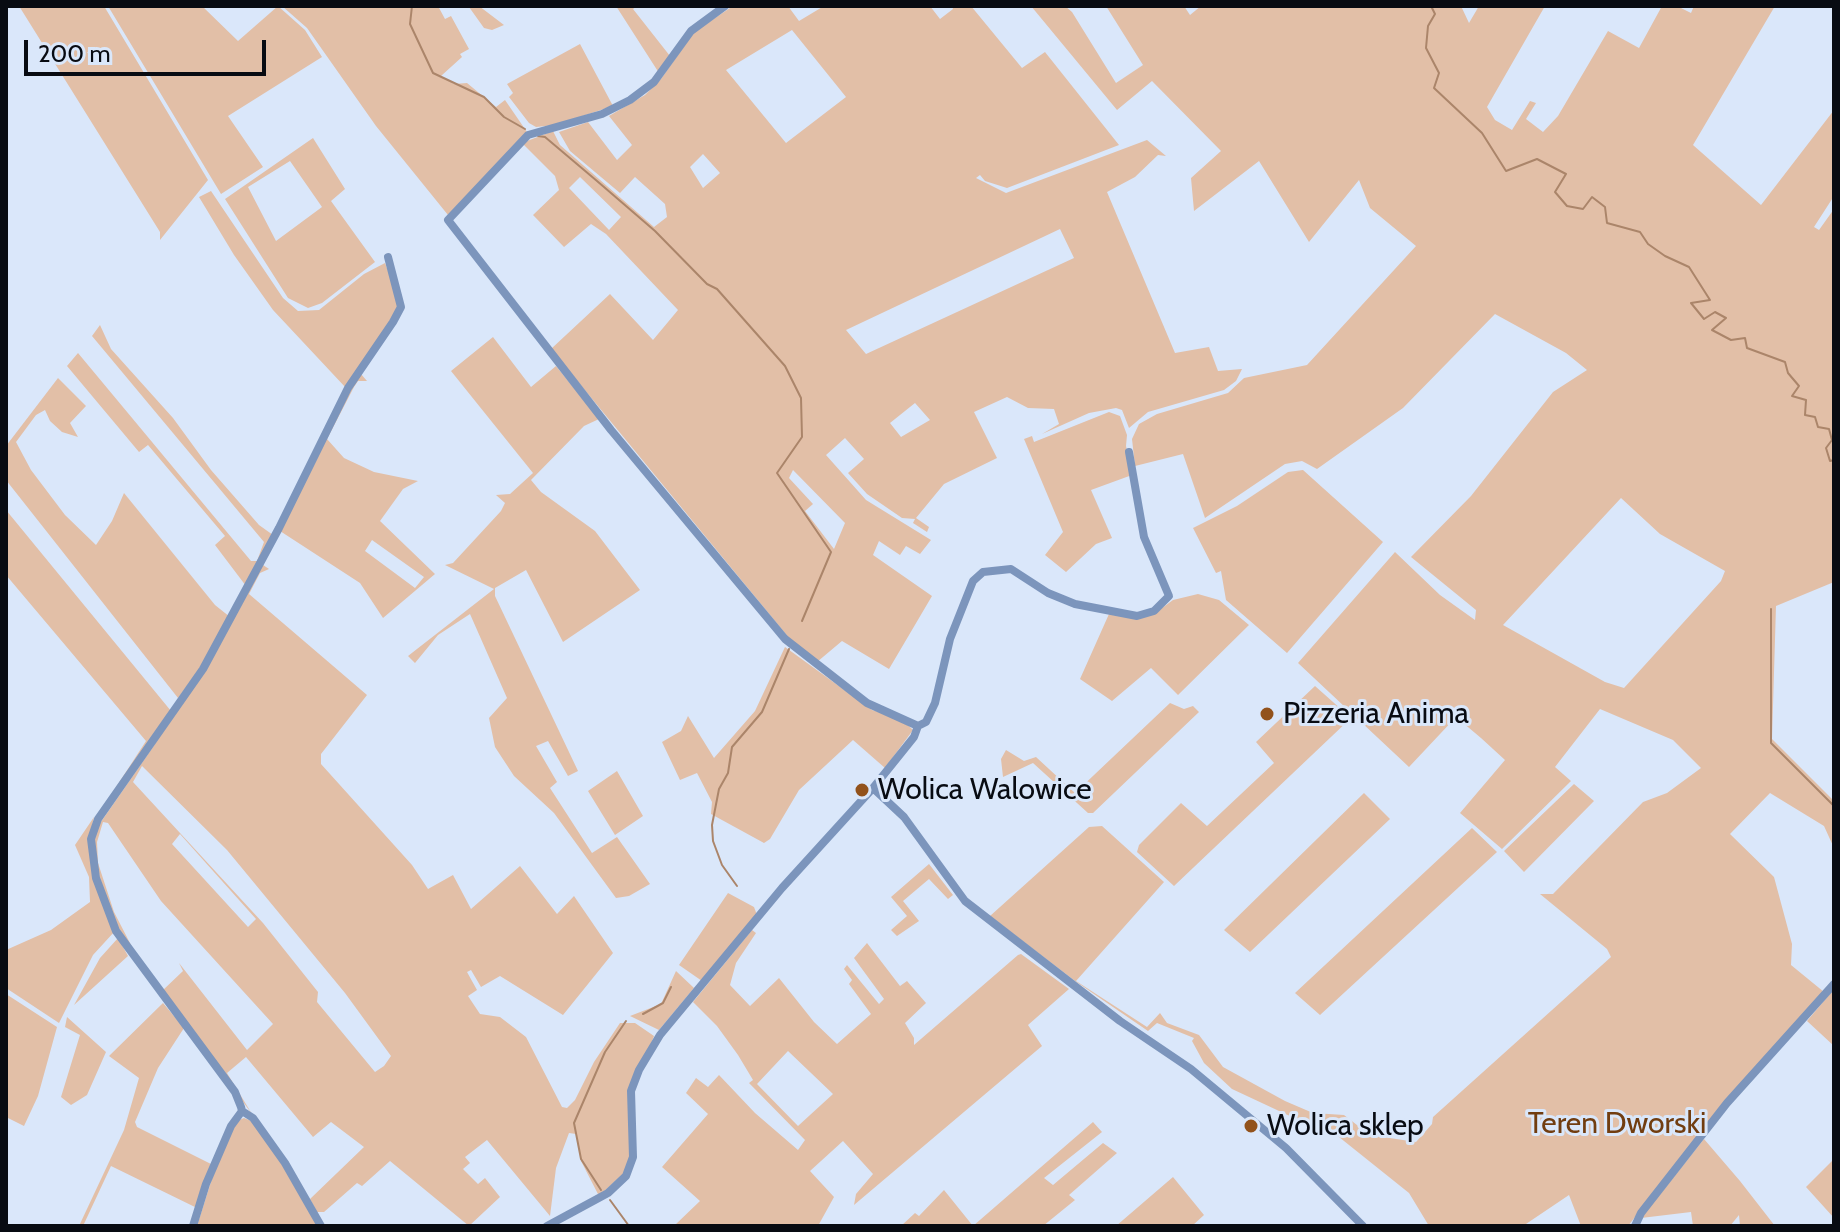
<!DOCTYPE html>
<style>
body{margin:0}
#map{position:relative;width:1840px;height:1232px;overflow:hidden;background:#dae7fa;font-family:Cabin,sans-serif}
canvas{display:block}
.frame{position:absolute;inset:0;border:8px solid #080b12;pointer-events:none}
.scale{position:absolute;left:24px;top:40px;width:242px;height:36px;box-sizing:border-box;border:4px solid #080b12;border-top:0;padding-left:10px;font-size:24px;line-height:28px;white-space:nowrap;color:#080b12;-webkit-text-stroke:6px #dae7fa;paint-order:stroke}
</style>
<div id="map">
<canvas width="1840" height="1232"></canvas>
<div class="frame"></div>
<div class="scale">200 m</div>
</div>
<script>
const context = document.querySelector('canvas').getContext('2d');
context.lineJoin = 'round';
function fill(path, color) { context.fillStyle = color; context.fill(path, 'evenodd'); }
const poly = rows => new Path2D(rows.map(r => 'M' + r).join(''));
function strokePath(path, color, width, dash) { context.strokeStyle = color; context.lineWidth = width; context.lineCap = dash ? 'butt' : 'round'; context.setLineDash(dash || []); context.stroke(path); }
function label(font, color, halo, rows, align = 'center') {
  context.font = font + ' Cabin,sans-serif'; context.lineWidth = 6; context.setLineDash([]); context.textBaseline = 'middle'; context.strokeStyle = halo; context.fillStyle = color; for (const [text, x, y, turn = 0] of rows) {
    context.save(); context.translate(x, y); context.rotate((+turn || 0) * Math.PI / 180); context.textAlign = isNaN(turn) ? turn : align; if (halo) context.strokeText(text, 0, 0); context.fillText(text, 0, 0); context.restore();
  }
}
fill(poly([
 [19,6,104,6,208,180,160,240,160,232],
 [108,6,202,6,238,41,278,6,305,30,322,57,228,116,263,167,221,194],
 [282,6,438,6,445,19,451,16,469,49,460,54,462,57,441,76,454,84,467,83,496,107,505,100,527,132,448,215,376,126,307,28],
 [479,6,504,25,492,30,484,28,469,7],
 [616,6,637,6,633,9,670,56,659,73],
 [733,6,788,6,799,21,824,6,930,6,940,19,953,9,952,6,971,6,1022,68,1045,52,1119,145,1007,188,985,181,980,175,976,178,1006,193,1147,140,1166,156,1158,155,1135,177,1107,192,1175,353,1209,347,1218,371,1242,369,1236,381,1224,390,1148,412,1129,428,1122,410,1116,408,1089,413,1042,434,1059,424,1054,409,1028,408,1007,397,974,412,997,458,944,484,916,518,929,527,927,532,913,523,915,519,902,518,867,494,848,473,864,459,845,438,826,455,866,500,931,540,920,554,906,546,900,555,879,541,873,555,932,596,889,669,842,641,817,662,789,638,551,349,610,294,653,340,678,310,606,234,591,224,564,247,533,215,559,190,555,176,522,143,553,131,560,145,654,227,667,217,665,204,635,177,620,193,570,151,559,132,588,122,617,160,632,145,609,116,645,95,661,79,694,32],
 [792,30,846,97,786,143,726,70],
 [703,154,720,173,703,188,690,167],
 [580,177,621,217,609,230,569,188],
 [1060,229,1074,258,866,354,846,330],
 [915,403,930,420,901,437,890,423],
 [793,470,845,523,834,549,805,511,813,504,789,478],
 [1031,6,1065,6,1072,12,1116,83,1143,65,1106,6,1184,6,1190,15,1201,6,1461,6,1469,23,1479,6,1545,6,1487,107,1495,120,1512,130,1530,101,1536,103,1526,119,1543,132,1558,116,1608,31,1639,48,1662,6,1677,6,1691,13,1694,6,1775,6,1693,145,1761,205,1834,110,1834,196,1814,227,1819,230,1834,209,1834,582,1776,606,1772,739,1834,801,1834,848,1824,826,1770,793,1730,834,1774,877,1792,944,1791,965,1824,992,1726,1100,1628,1226,1581,1226,1569,1195,1523,1226,1429,1226,1409,1193,1329,1129,1326,1131,1309,1125,1232,1089,1204,1063,1192,1041,1194,1038,1157,1023,1148,1031,1075,981,990,916,1089,827,1102,826,1164,882,1076,981,1147,1027,1160,1013,1167,1023,1199,1035,1223,1067,1285,1101,1313,1113,1344,1115,1370,1135,1416,1142,1432,1124,1433,1117,1611,957,1607,949,1540,894,1553,894,1643,802,1667,793,1701,768,1673,740,1600,709,1555,767,1571,781,1502,849,1460,813,1505,760,1481,738,1456,717,1409,767,1298,663,1395,552,1440,595,1475,620,1476,610,1411,557,1471,496,1553,392,1587,370,1566,353,1495,314,1403,408,1317,469,1302,461,1285,464,1205,518,1183,454,1135,466,1132,439,1139,424,1157,414,1228,393,1244,378,1307,365,1416,246,1370,208,1359,180,1309,242,1259,161,1194,211,1191,178,1221,151,1152,81,1117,110],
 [1621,498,1660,534,1725,571,1721,581,1624,688,1605,682,1503,625],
 [580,44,613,106,555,125,536,127,529,123,509,97,513,93,507,84],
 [313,138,345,189,331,201,375,262,322,303,308,308,288,298,225,199],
 [290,161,322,207,276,241,248,187],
 [211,191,283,298,298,311,319,310,364,274,385,263,399,300,397,312,346,388,273,310,234,255,199,197],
 [100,325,111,349,173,418,211,470,259,525,273,535,246,586,215,545,225,536,148,445,139,452,67,366,78,353,251,561,257,561,264,542,92,336],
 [493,337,531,387,556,366,599,419,584,426,531,480,541,492,595,531,640,590,563,642,526,570,495,588,495,596,578,771,568,776,548,741,536,746,557,782,550,788,592,853,617,837,650,884,629,896,616,898,554,813,514,776,495,747,489,718,507,698,470,614,438,635,415,663,408,656,494,589,445,565,453,563,501,511,505,503,496,495,510,494,533,473,451,371],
 [361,374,367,381,358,381,354,387,327,439,344,458,374,472,418,481,403,489,380,521,435,574,383,618,360,583,280,531,354,384],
 [372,540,424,577,415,588,365,551],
 [58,378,86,406,70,423,78,437,62,432,50,421,45,410,36,415,16,442,31,470,65,515,96,545,112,521,124,493,215,605,230,617,204,663,178,698,6,480,6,446],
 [1109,412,1120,416,1127,435,1126,446,1132,475,1091,490,1112,538,1096,544,1066,572,1045,555,1063,532,1024,439,1032,436,1034,442],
 [1303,470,1383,542,1287,653,1226,600,1221,571,1216,573,1193,528,1237,506,1288,472],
 [6,510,171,711,98,815,146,741,6,575],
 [263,565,269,569,260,573,249,594,367,695,321,754,321,764,412,865,428,889,453,875,471,909,520,866,557,914,574,896,613,953,563,1015,500,976,481,987,471,970,467,972,477,990,468,996,480,1014,500,1017,526,1037,562,1107,567,1108,575,1100,594,1062,620,1023,635,1023,654,1036,628,1101,631,1153,625,1172,599,1196,581,1161,576,1134,569,1133,556,1168,550,1216,487,1140,465,1157,470,1163,463,1169,478,1184,485,1178,500,1197,469,1226,390,1161,362,1186,357,1183,324,1212,317,1212,310,1199,364,1147,331,1122,313,1137,246,1057,227,1073,252,1114,132,952,110,913,93,852,96,829,153,747],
 [142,766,227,850,345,993,391,1056,384,1066,375,1072,317,1002,318,992,263,923,133,782],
 [103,822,108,823,161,901,273,1024,247,1050,179,963,183,971,162,991,132,947,114,912,98,863,97,842],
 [180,834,256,919,248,927,172,844],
 [1198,594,1219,600,1249,625,1178,695,1151,668,1112,701,1080,679,1109,614,1154,614,1173,600],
 [785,647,872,710,902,719,913,730,885,768,853,740,799,790,770,839,764,843,711,814,712,802,697,773,680,780,662,742,681,731,688,716,714,758,755,711],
 [1315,686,1351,718,1174,886,1137,852,1139,845,1181,803,1207,826,1274,763,1256,742],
 [1170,703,1184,709,1193,706,1199,712,1093,813,1088,813,1033,763,1003,777,1001,759,1006,750,1024,761,1036,757,1075,793],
 [617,771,643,816,615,835,588,791],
 [1574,784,1594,801,1524,872,1504,851],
 [1364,793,1390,819,1250,952,1224,930],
 [94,817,89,839,115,931,93,955,59,1023,6,988,6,950,51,930,90,902,89,877,75,845],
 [1472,828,1497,852,1320,1015,1295,993],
 [929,864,953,895,948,899,929,879,903,901,919,921,897,936,891,930,907,916,891,897],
 [728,893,754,907,757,915,702,981,679,965],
 [752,930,756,933,736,963,730,985,750,1006,779,978,814,1022,837,1044,871,1014,849,984,852,980,844,969,847,965,879,1004,884,999,854,958,867,943,900,986,907,981,926,1003,905,1023,914,1038,914,1045,1018,955,1021,954,1069,989,1028,1025,1042,1046,854,1205,856,1194,873,1174,843,1141,810,1171,834,1197,818,1226,678,1226,676,1224,700,1201,662,1167,708,1114,686,1093,696,1078,708,1087,719,1075,755,1113,798,1150,805,1140,749,1083,753,1080,738,1055,717,1026,693,1002],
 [788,1051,833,1094,798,1126,757,1084],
 [118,938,128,956,74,1005,100,958],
 [676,971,694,988,659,1030,630,1016,661,1004],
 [1834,989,1834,1046,1807,1021],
 [6,994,57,1027,38,1096,24,1126,6,1117],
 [163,1003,184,1028,158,1068,135,1122,137,1127,211,1164,197,1208,111,1166,83,1226,79,1226,124,1130,139,1078,109,1056],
 [67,1017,106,1052,87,1095,71,1105,61,1097,80,1035,65,1027],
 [244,1118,254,1122,271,1145,318,1226,197,1226,216,1166,237,1121],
 [1093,1122,1102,1132,1044,1178,1053,1185,1103,1143,1117,1153,1069,1195,1075,1200,1043,1226,901,1226,915,1213,919,1216,944,1190,973,1226],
 [1704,1139,1740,1181,1775,1226,1740,1226,1739,1215,1730,1226,1693,1226,1691,1212,1641,1218],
 [1833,1160,1834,1165,1834,1218,1806,1187],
 [1173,1177,1204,1215,1192,1226,1116,1226]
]), '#e2bfa7');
strokePath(poly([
 [412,6,410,24,433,73,484,97,504,117,525,129],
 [1431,6,1435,14,1428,26,1426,48,1439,73,1434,88,1482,133,1506,171,1537,159,1566,174,1555,192,1567,206,1583,209,1592,197,1605,207,1607,223,1640,232,1648,244,1665,256,1689,267,1710,300,1691,303,1704,319,1715,312,1726,318,1712,330,1731,340,1745,338,1747,348,1785,362,1788,373,1799,386,1792,396,1806,400,1805,415,1815,417,1818,427,1829,429,1832,440,1826,448,1830,461,1834,460],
 [538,136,545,137,597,181,655,231,707,284,717,289,785,366,801,398,802,437,777,473,831,552,802,621],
 [1771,609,1771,743,1834,806],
 [737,886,722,865,713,841,712,825,719,789,728,773,732,747,762,712,789,649],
 [643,1014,663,1003,671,987],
 [601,1190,581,1159,574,1123,605,1052,626,1021],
 [610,1200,629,1226]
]), '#ab856a', 2);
strokePath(poly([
 [725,6,691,31,654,82,630,100,602,114,528,135,448,220,611,430,785,639,867,703,918,726],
 [873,788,904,817,965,901,1120,1021,1191,1069,1286,1148,1363,1226],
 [242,1111,253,1118,285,1163,321,1226],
 [193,1226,206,1184,231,1126,242,1111,241,1107,235,1092,116,931,96,878,91,839,98,819,203,669,279,528,348,388,393,322,401,307,388,257],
 [547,1226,608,1193,626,1176,633,1157,631,1091,639,1070,660,1035,782,888,873,788,914,737,918,726,926,722,935,703,950,639,973,581,983,572,1011,569,1048,593,1075,604,1137,616,1154,611,1169,596,1144,537,1129,452],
 [1635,1226,1641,1213,1727,1103,1834,984]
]), '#7c95bc', 8);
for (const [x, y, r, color] of [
 [1267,714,8,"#92521b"],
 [862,790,8,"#92521b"],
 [1251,1126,8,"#92521b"]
]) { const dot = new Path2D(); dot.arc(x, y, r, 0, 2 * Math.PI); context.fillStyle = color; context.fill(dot); strokePath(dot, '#dae7fa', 3); }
label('30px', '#080b12', '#dae7fa', [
 ["Pizzeria Anima",1283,714],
 ["Wolica Walowice",878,790],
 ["Wolica sklep",1267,1126]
], 'left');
label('30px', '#713d10', '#dae7fa', [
 ["Teren Dworski",1617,1124]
]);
</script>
